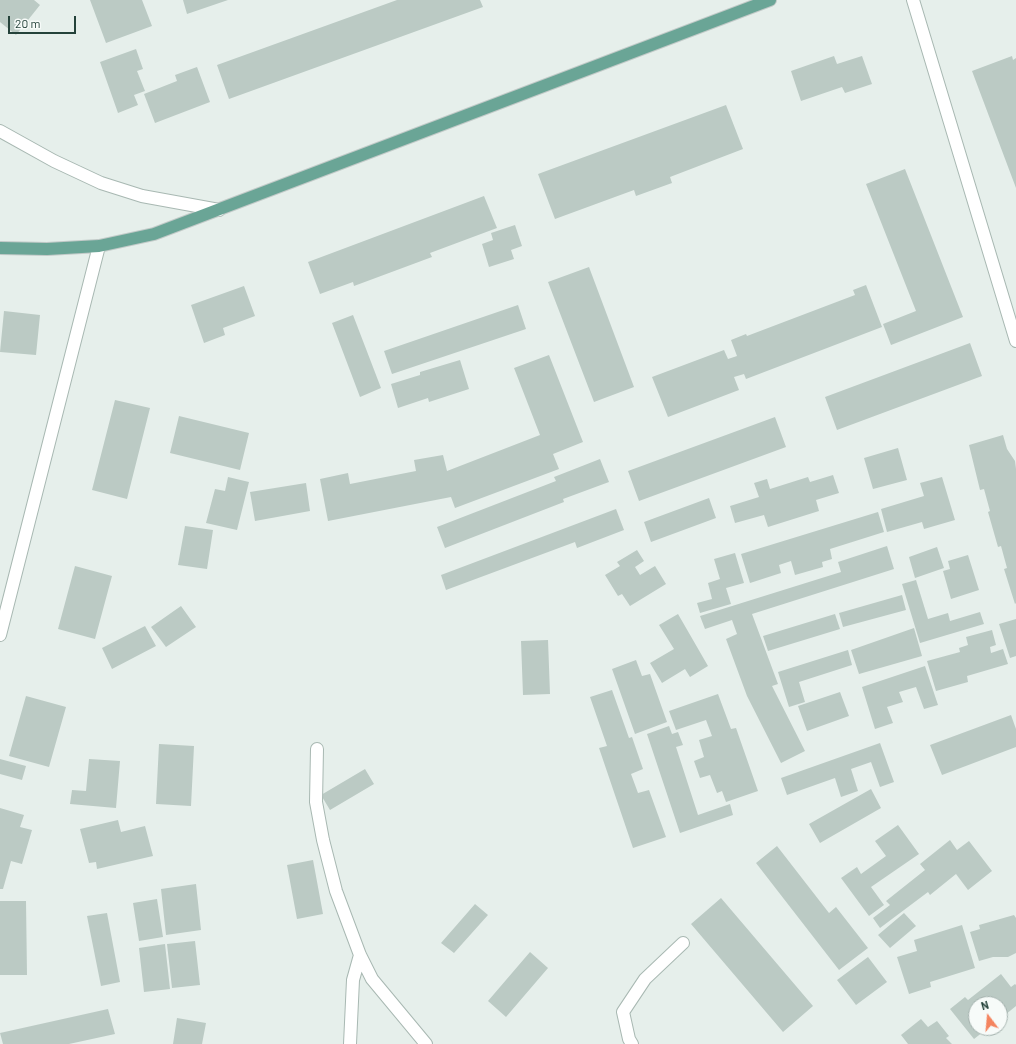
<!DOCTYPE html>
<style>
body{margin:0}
#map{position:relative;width:1016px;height:1044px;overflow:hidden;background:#e6efeb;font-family:Barlow,sans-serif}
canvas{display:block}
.north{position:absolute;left:968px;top:996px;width:40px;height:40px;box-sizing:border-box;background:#f7fbf9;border:1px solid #a3b1ad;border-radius:50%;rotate:344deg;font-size:11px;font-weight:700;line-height:16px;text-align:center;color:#24423a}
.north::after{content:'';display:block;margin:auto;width:14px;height:18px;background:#f4845f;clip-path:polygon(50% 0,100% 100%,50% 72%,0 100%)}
.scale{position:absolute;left:8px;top:16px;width:68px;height:18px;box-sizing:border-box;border:2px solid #24423a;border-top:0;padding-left:5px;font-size:12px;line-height:14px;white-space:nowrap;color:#24423a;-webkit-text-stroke:3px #f7fbf9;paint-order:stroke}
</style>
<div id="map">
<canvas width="1016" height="1044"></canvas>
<div class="north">N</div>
<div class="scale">20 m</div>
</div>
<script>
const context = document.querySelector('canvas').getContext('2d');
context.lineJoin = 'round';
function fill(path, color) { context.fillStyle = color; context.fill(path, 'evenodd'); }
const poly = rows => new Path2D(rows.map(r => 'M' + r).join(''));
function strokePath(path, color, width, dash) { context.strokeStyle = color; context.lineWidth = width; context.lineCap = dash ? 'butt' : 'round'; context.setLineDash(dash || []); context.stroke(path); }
fill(poly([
 [0,0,34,0,40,5,16,35,0,22],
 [90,0,142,0,152,26,106,43],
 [183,0,228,0,187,14],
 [397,0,480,0,483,7,229,99,217,65],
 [136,49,143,69,137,71,145,91,134,95,138,105,118,113,100,62],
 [834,56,837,64,862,56,872,84,845,93,842,87,801,101,791,71],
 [1012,56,1013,60,1016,58,1016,188,972,71],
 [197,67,210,102,155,123,144,94,177,81,175,75],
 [726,105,743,149,670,177,672,183,636,196,634,190,555,219,538,174],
 [905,169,963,317,891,345,883,324,916,311,866,184],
 [484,196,497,228,430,253,432,257,354,286,353,282,320,294,308,262],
 [515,225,522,246,511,250,514,259,489,267,482,244,493,240,491,233],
 [589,267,634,387,594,402,548,282],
 [866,285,882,327,746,379,744,374,734,377,739,390,668,417,652,377,724,350,728,359,737,356,731,340,746,334,747,336,855,295,853,290],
 [244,286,255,316,223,328,225,335,204,343,191,305],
 [518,305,526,329,392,374,384,351],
 [4,311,40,315,36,355,0,352],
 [353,315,381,388,360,397,332,323],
 [970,343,982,376,837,430,825,397],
 [549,355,583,442,553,454,559,469,455,508,451,497,328,521,320,479,348,473,350,484,416,471,414,460,443,455,447,471,540,435,514,368],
 [460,360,469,389,429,402,428,398,398,408,391,384,420,375,420,372],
 [115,400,150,408,127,499,92,490],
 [179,416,249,433,240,470,170,453],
 [775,417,786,447,639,501,628,471],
 [1003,435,1007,449,1015,461,1016,469,1016,603,1015,604,1004,569,1007,568,1001,546,998,547,988,512,990,511,984,489,980,490,969,445],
 [898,448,907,480,873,489,864,458],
 [600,459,609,482,563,499,564,502,445,548,437,527,556,481,554,477],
 [833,475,839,493,816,500,819,511,768,527,764,515,735,523,730,506,759,497,754,483,767,479,770,489,808,477,810,482],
 [228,477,249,482,237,530,206,523,215,489,225,491],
 [942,477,955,520,924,529,922,522,887,532,881,509,924,496,920,483],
 [306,483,310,511,255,521,250,492],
 [709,498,716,518,651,542,644,522],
 [616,509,624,530,577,548,575,542,446,590,441,575],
 [878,512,884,532,830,549,832,559,822,562,823,567,795,575,791,561,779,565,781,573,750,583,741,554],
 [185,526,213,530,207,569,178,565],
 [887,546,894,569,752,614,778,684,772,686,805,751,781,763,747,696,726,639,737,634,732,620,705,629,700,616,841,572,838,562],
 [937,547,944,568,915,578,909,557],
 [637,550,644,561,635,567,640,575,655,566,666,584,630,606,622,594,618,596,605,575,620,566,617,562],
 [735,553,744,583,726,588,731,604,700,613,697,603,712,599,708,583,720,579,714,559],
 [968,555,979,590,951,599,943,571,950,569,948,561],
 [75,566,112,576,95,639,58,629],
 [916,580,928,619,948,613,950,621,980,612,984,624,920,643,902,584],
 [902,595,906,610,843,627,839,613],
 [181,606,196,627,166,647,151,627],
 [678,614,708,666,690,677,685,669,662,683,650,663,674,649,659,625],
 [835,614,840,629,768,651,763,636],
 [1016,619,1016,656,1010,658,999,624],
 [145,626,156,646,112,669,102,648],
 [914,628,922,656,859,674,851,650],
 [992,630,996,645,990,647,991,653,1003,649,1008,664,967,676,968,682,936,691,927,661,960,652,959,648,968,645,966,637],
 [548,640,550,694,523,695,521,641],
 [848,650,852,665,799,682,805,702,789,707,778,672],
 [636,660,642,676,650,674,667,722,635,734,612,669],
 [925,666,938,705,924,709,916,687,899,692,903,702,887,707,893,723,875,729,862,687],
 [612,690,629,738,632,737,643,769,631,774,638,793,649,790,666,837,633,848,599,748,607,746,590,697],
 [840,692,849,716,807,731,798,706],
 [718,694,731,729,736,728,758,791,726,802,722,791,717,793,710,775,700,778,694,761,704,757,699,740,712,736,706,720,676,730,669,711],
 [26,696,66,707,49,767,9,756],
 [1011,715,1016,729,1016,747,942,775,930,745],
 [669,726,672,734,678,732,683,745,676,747,698,815,730,804,733,815,680,833,647,734],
 [880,743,894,782,880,787,871,762,851,769,858,791,841,797,835,778,787,795,781,778],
 [159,744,194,746,191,806,156,804],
 [0,759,26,766,22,780,0,774],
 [89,759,120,761,116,808,70,804,72,790,86,791],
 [365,769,374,784,330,810,321,795],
 [871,789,881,808,820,843,809,824],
 [0,808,24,815,20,827,32,830,22,864,11,861,3,889,0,889],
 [118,820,121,832,145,826,153,856,97,869,96,862,89,863,80,829],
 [898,825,919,854,871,887,884,905,869,916,841,878,857,867,861,874,886,856,875,841],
 [950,840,957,850,969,841,992,871,968,890,956,874,930,895,928,892,880,928,873,918,890,905,886,901,925,870,920,864],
 [777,846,829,913,836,907,868,948,839,970,756,863],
 [313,860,323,914,297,919,287,865],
 [196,884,201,930,166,935,161,889],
 [721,898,813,1006,783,1032,691,924],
 [157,899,163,937,139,941,133,903],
 [0,901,26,901,27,975,0,975],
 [475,904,488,915,454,953,441,943],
 [107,913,120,982,101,986,87,916],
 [904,913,916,926,890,948,878,935],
 [1014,915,1016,918,1016,953,1008,957,993,957,979,961,970,932,980,929,979,925],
 [962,925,975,968,930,982,931,987,909,994,897,957,917,951,914,940],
 [195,941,200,985,172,988,167,944],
 [165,944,170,989,144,992,139,948],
 [530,952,548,968,506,1017,488,1001],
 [868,957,887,982,856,1005,837,980],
 [1001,974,1011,987,1015,984,1016,985,1016,1006,1000,1019,1000,1004,976,1004,976,1028,988,1028,974,1039,950,1009,965,997,968,1000],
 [108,1009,115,1034,69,1044,3,1044,0,1033],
 [177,1018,206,1023,202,1044,173,1044],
 [921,1019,928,1027,937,1021,949,1036,946,1038,952,1044,908,1044,901,1035]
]), '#bbcac4');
const minor = poly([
 [913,0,1016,341],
 [0,131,54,161,101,183,142,196,219,210],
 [0,635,99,246],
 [317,749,316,802,323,840,336,891,360,955,372,979,426,1044],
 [350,1044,353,980,360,955],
 [632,1044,629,1039,623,1012,645,979,683,943]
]);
const major = poly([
 [0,248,47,249,99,246,154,234,770,0]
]);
strokePath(minor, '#a8b8b2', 14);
strokePath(major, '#c2cac8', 14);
strokePath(minor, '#fff', 12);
strokePath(major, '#6aa596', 12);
</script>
